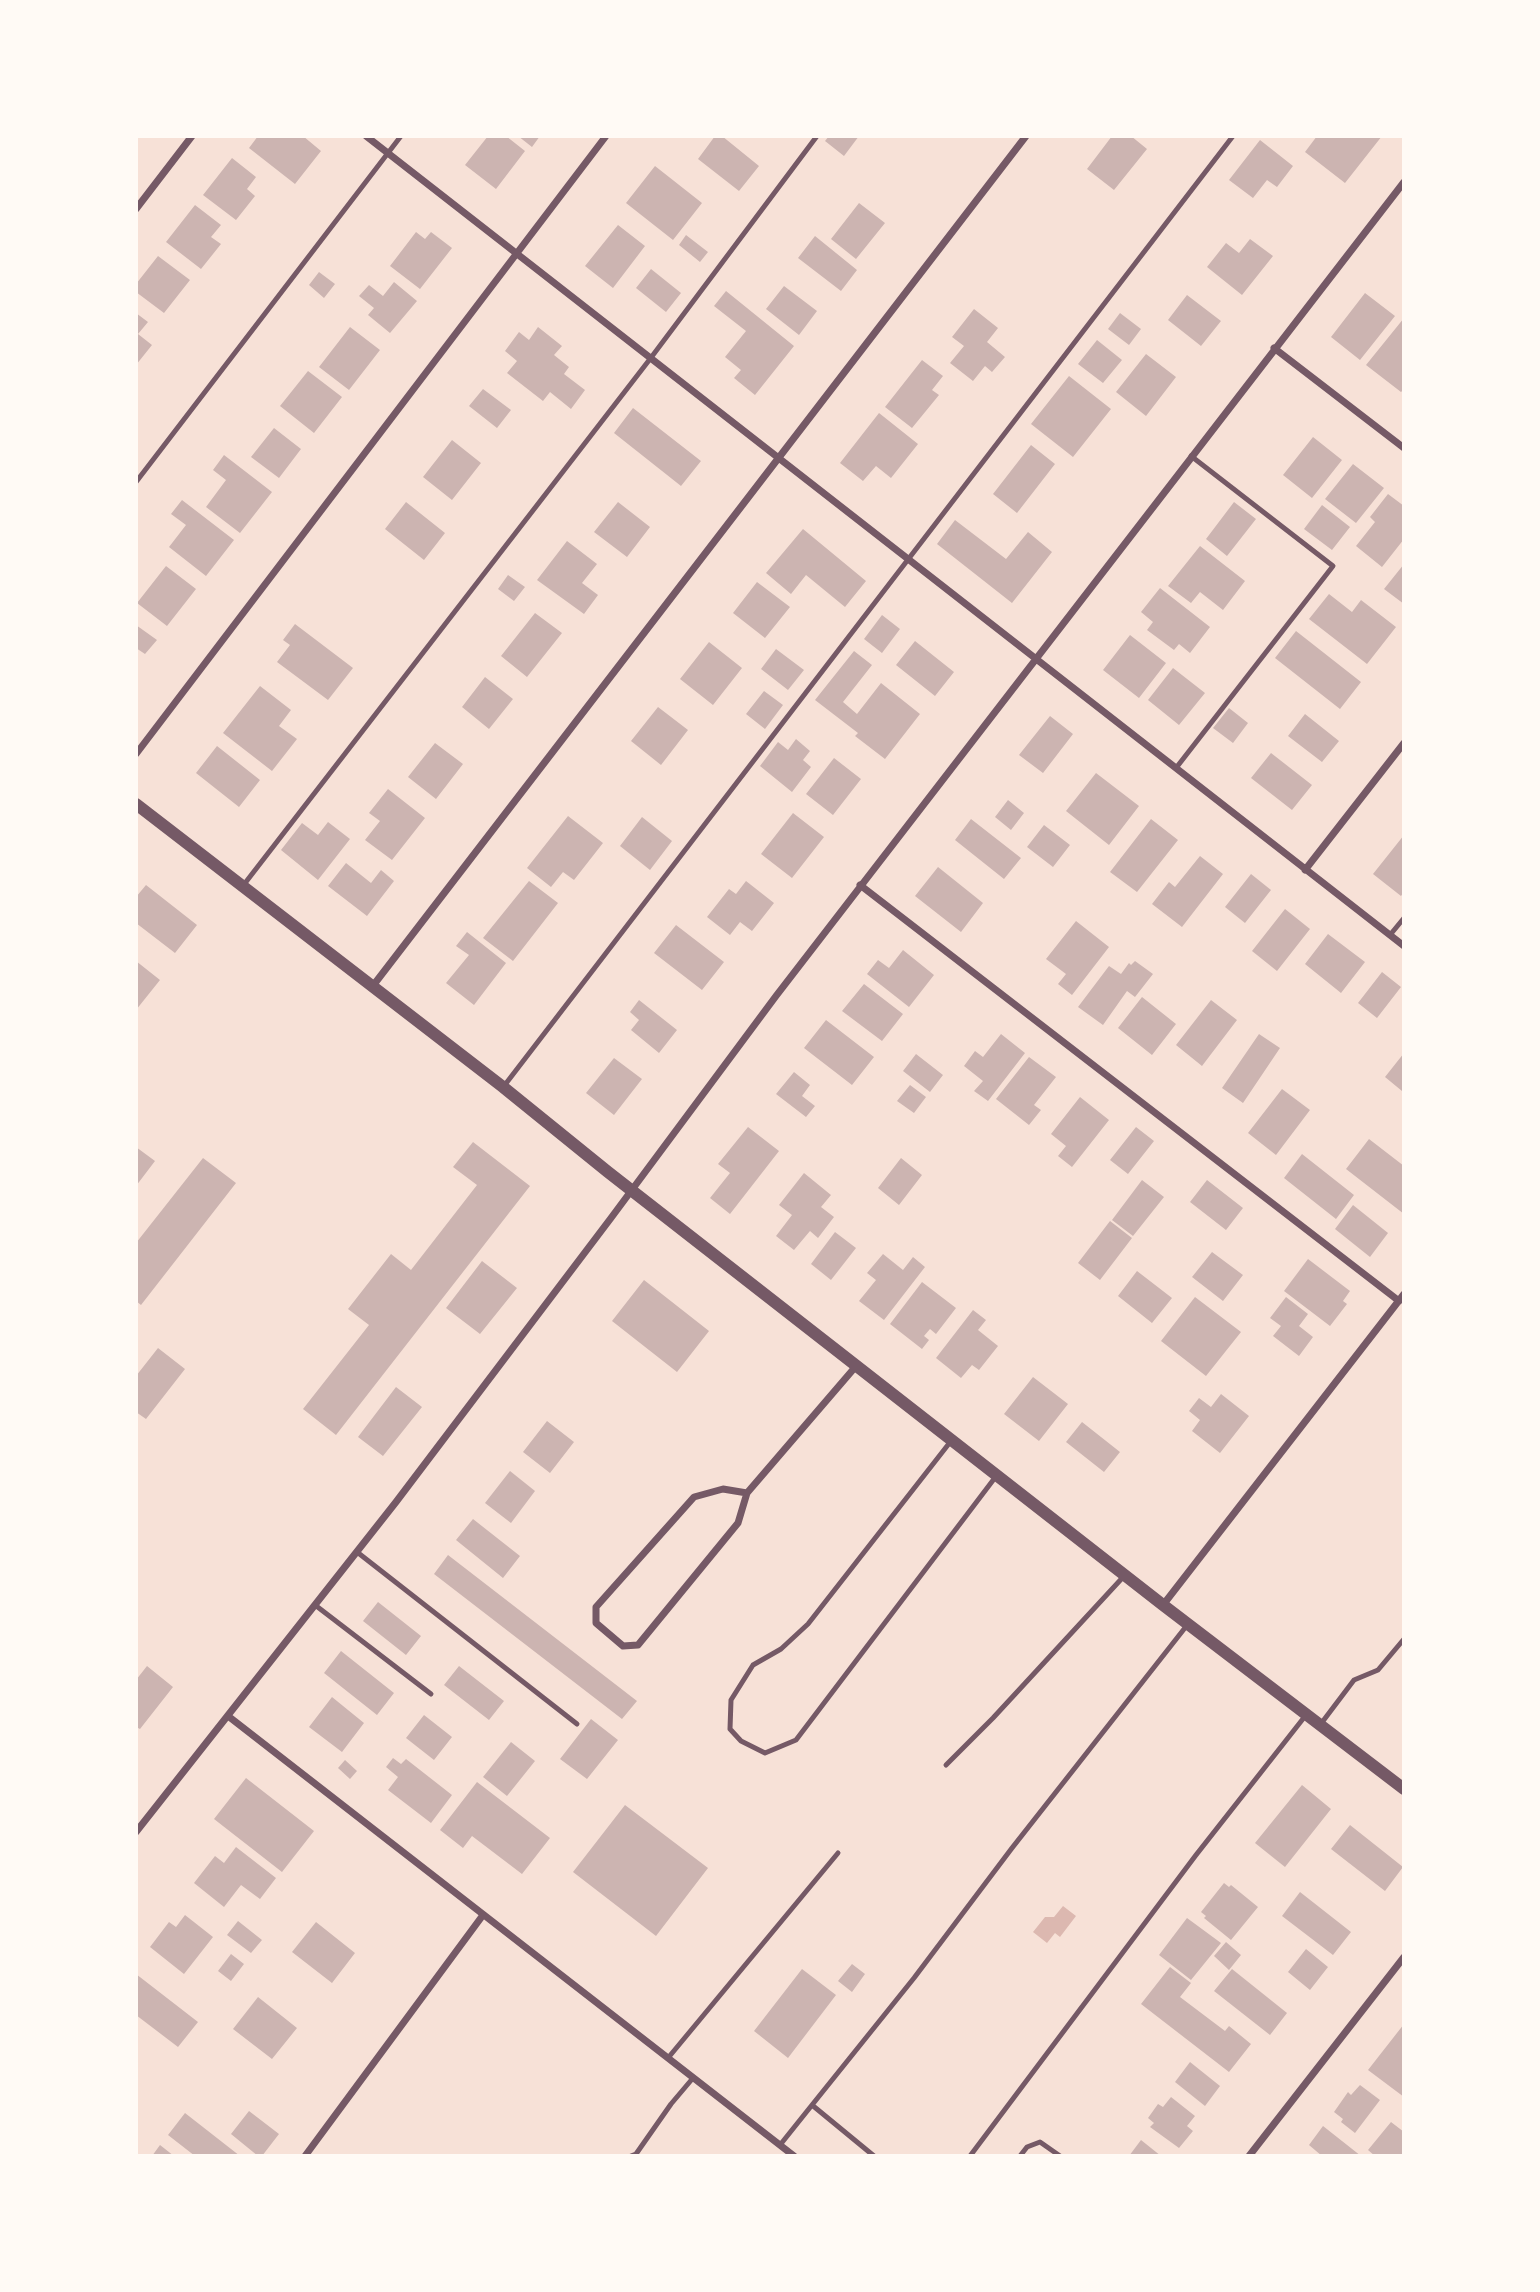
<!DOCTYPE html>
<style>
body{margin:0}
#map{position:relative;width:1540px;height:2292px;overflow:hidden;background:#f7e1d7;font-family:Raleway,sans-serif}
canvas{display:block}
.frame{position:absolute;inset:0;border:138px solid #fffaf5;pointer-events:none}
</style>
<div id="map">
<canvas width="1540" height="2292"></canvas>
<div class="frame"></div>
</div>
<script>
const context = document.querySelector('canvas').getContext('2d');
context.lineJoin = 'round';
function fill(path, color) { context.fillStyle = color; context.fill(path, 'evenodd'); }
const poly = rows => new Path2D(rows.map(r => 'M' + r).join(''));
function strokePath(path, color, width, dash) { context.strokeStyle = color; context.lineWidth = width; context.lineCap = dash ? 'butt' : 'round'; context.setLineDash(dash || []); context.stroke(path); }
fill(poly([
 [1063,1906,1076,1916,1060,1937,1055,1933,1047,1943,1033,1932,1045,1917,1054,1917]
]), '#dcb8b0');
fill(poly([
 [258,136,303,136,321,151,295,184,249,148],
 [488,136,506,136,525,151,496,189,465,165],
 [518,136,540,136,532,147],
 [715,136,722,136,759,166,739,191,698,159],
 [829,136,859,136,844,156,825,141],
 [1112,136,1131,136,1147,149,1114,190,1087,169],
 [1317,136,1382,136,1345,183,1305,152],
 [1260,140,1293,166,1277,187,1267,180,1253,198,1229,180],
 [232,158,256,177,247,189,255,196,236,220,203,195],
 [655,166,702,203,673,240,626,203],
 [859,203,885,223,856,259,831,239],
 [195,205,221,225,211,237,221,244,201,269,166,242],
 [618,225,645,246,613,288,585,266],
 [416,232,425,239,431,232,452,248,420,289,390,266],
 [686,235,708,252,700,262,679,245],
 [815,236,857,270,841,291,798,258],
 [1250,239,1273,256,1242,295,1207,267,1226,243,1239,253],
 [158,256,190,280,164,313,136,292,136,284],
 [651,269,681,293,666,312,636,288],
 [319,272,335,284,324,298,309,285],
 [394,282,417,301,390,333,368,315,374,308,359,296,369,285,383,296],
 [784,286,817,311,799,335,766,309],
 [726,291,794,346,755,395,734,378,741,370,725,357,746,331,714,306],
 [1365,293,1395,316,1360,360,1331,337],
 [1187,295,1221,321,1201,346,1168,320],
 [974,309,998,328,987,342,1005,357,992,372,985,366,973,381,950,363,964,346,952,337],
 [136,313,148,322,138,334,152,345,136,365],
 [1120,313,1141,329,1129,345,1108,329],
 [1404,318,1404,389,1401,392,1366,365],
 [350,327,380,350,349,390,319,367],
 [538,327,562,346,554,355,569,367,564,374,585,390,571,409,550,392,543,401,507,373,517,361,505,351,519,332,529,340],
 [1097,340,1122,360,1103,383,1078,364],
 [1146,354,1176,377,1146,416,1116,392],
 [922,360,943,376,932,390,939,395,912,428,885,407],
 [308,371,342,397,314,433,280,406],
 [1069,376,1111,409,1073,457,1031,424],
 [483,389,511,410,497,428,469,406],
 [633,408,701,461,681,486,614,433],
 [879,413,918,444,891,478,876,466,863,481,840,463],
 [274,428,301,449,279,478,251,457],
 [1313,437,1342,460,1312,498,1283,475],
 [452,440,481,463,452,500,423,477],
 [1031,445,1055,464,1017,513,993,494],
 [224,455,272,492,240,533,206,507,226,480,213,470],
 [1353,464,1384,488,1356,523,1325,499],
 [1388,494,1404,506,1404,539,1382,567,1356,546,1375,522,1370,517],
 [182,500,234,540,206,576,169,547,186,525,171,514],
 [406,502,445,533,424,560,385,529],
 [618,502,650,527,627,557,594,532],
 [1234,502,1256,519,1227,556,1206,539],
 [1322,505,1350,527,1332,550,1304,529],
 [955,520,1006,559,1028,532,1052,552,1012,603,937,544],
 [803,529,866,581,845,607,806,575,791,594,766,573],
 [567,541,597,564,582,583,598,595,584,614,537,580],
 [1200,546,1245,581,1223,610,1200,592,1191,603,1168,586],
 [1404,564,1404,604,1384,589],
 [166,566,196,589,167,626,137,603],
 [508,575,525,587,514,601,498,589],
 [757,582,790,607,765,638,733,613],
 [1160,588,1210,627,1190,653,1179,644,1174,650,1147,630,1153,622,1141,612],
 [1329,594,1352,612,1361,600,1396,627,1367,664,1309,619],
 [535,613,562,633,527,677,501,656],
 [882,615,900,629,882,653,864,639],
 [295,624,353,668,328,700,277,662,290,645,283,640],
 [136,625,157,640,145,654,136,648],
 [1296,631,1361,682,1340,709,1275,658],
 [1130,635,1166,663,1139,698,1103,670],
 [915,641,954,672,935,696,896,665],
 [709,642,742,668,713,705,680,679],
 [776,649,804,670,788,690,761,669],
 [854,651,872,665,843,702,857,714,881,683,920,714,885,759,855,736,858,733,815,700],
 [1173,668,1205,693,1179,725,1148,700],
 [485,677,513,699,489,729,462,707],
 [260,686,291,710,279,726,297,739,272,771,223,733],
 [764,691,783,705,765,729,746,714],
 [658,707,688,730,661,765,631,741],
 [1229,708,1248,723,1233,743,1213,728],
 [1305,714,1339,741,1322,762,1288,736],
 [1050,716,1073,734,1043,773,1019,755],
 [796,739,810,751,803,760,811,767,792,792,760,766,778,742,788,750],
 [435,743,463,764,436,799,408,777],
 [217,746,260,780,239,807,196,773],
 [1271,753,1312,785,1292,810,1251,778],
 [834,758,861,779,833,815,806,794],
 [1096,773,1139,806,1109,845,1066,811],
 [388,789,425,818,392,860,365,840,380,821,369,813],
 [1008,800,1024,813,1011,830,995,817],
 [793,813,824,837,792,878,761,854],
 [568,816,603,843,574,880,563,872,551,887,527,868],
 [642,817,672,841,650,870,620,846],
 [971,819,1021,858,1004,879,955,840],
 [1151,819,1178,840,1137,892,1110,872],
 [328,822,350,839,318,880,281,850,302,823,318,835],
 [1044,825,1070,845,1053,867,1027,847],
 [1404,835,1404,892,1401,896,1373,874],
 [1200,856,1223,874,1182,927,1152,904,1169,882,1175,887],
 [346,863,371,883,381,870,394,881,367,916,328,886],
 [938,867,983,903,961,932,915,896],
 [1251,874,1271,890,1245,923,1225,907],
 [529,881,558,903,513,961,483,938],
 [746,881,774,903,752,931,740,922,730,935,707,917,729,889,736,894],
 [146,885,197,925,175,953,136,923,136,897],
 [1285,909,1310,929,1277,971,1252,951],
 [1076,921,1109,947,1072,995,1058,984,1066,974,1046,959],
 [676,925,724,962,702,990,654,953],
 [467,932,506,963,474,1005,446,983,469,955,456,946],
 [1328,934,1365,962,1341,993,1305,964],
 [903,950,934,975,909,1007,867,974,878,960,889,968],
 [136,961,160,980,136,1010],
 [1135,961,1153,974,1135,997,1127,991,1103,1025,1078,1007,1109,966,1121,974,1129,963,1131,965],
 [1382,972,1401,987,1377,1018,1358,1003],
 [864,984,903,1014,882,1041,842,1011],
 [1142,997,1176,1024,1152,1055,1118,1028],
 [639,1000,677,1030,659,1053,631,1030,639,1020,630,1012],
 [1211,1000,1237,1020,1202,1066,1176,1045],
 [826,1020,874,1057,852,1085,804,1048],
 [1001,1034,1025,1053,988,1101,974,1091,983,1081,964,1066,975,1051,983,1057],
 [1259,1034,1280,1048,1243,1103,1222,1088],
 [1404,1053,1404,1089,1402,1091,1385,1077],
 [916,1054,943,1075,930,1092,903,1071],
 [1029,1057,1056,1077,1034,1105,1041,1110,1029,1125,996,1099],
 [614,1058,642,1079,614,1115,586,1093],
 [794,1072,810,1085,802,1096,815,1106,806,1117,776,1094],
 [910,1085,926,1097,914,1113,897,1101],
 [1282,1089,1310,1110,1276,1155,1248,1133],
 [1080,1097,1109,1120,1072,1167,1058,1156,1066,1146,1051,1134],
 [748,1127,779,1151,730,1214,710,1198,730,1173,718,1164],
 [1136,1127,1154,1141,1128,1174,1110,1160],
 [1369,1139,1404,1166,1404,1214,1346,1169],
 [473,1142,530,1186,336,1435,303,1409,369,1325,348,1309,391,1254,411,1270,477,1185,453,1167],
 [136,1147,155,1161,136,1186],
 [1302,1154,1354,1195,1336,1219,1284,1178],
 [203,1158,236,1183,141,1305,136,1301,136,1243],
 [901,1158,922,1175,899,1205,878,1188],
 [804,1173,831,1195,821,1207,834,1217,818,1238,810,1231,794,1250,776,1236,792,1215,779,1205],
 [1142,1180,1164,1197,1133,1236,1112,1220],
 [1207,1180,1243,1208,1226,1230,1190,1202],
 [1353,1205,1388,1233,1370,1257,1335,1229],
 [1110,1221,1132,1238,1100,1280,1078,1263],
 [835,1232,856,1248,831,1280,811,1264],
 [1212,1252,1243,1275,1223,1301,1192,1277],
 [883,1254,903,1270,913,1257,925,1267,884,1320,859,1301,876,1280,867,1273],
 [1308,1259,1350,1291,1343,1301,1347,1304,1330,1326,1284,1291],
 [482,1261,517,1288,480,1334,446,1308],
 [1137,1271,1172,1298,1152,1323,1118,1296],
 [644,1280,709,1331,677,1372,612,1321],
 [922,1282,956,1308,936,1334,930,1329,924,1336,929,1340,922,1349,890,1324],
 [1195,1297,1241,1332,1206,1376,1161,1341],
 [1286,1297,1308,1314,1299,1326,1313,1337,1299,1356,1273,1336,1281,1326,1270,1318],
 [973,1310,986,1320,978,1330,998,1346,979,1370,972,1365,961,1378,936,1358],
 [158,1348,185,1369,146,1419,136,1412,136,1376],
 [1033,1377,1068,1404,1039,1441,1004,1414],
 [396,1387,422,1407,383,1456,358,1437],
 [1221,1394,1249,1416,1220,1453,1192,1431,1200,1420,1189,1411,1199,1398,1211,1407],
 [547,1421,574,1442,550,1473,523,1452],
 [1082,1422,1120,1452,1104,1472,1066,1442],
 [510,1471,535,1491,511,1523,485,1503],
 [473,1519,520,1556,503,1578,456,1540],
 [448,1555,637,1701,622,1719,434,1574],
 [378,1602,421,1636,406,1655,363,1621],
 [341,1651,394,1693,377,1715,324,1673],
 [147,1666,173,1687,140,1729,136,1727,136,1680],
 [459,1666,504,1701,489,1720,444,1685],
 [332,1697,364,1723,342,1752,309,1727],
 [424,1715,452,1737,434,1760,406,1738],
 [591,1719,618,1740,587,1779,560,1759],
 [511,1742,535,1761,507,1796,483,1777],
 [393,1758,401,1764,406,1759,452,1795,431,1823,388,1790,398,1777,386,1767],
 [345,1760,357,1771,350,1779,338,1768],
 [246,1778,314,1831,282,1872,214,1819],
 [477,1782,550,1838,522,1874,472,1836,463,1848,440,1830],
 [1302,1785,1331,1809,1285,1867,1255,1843],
 [625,1805,708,1868,656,1936,573,1872],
 [1350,1825,1403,1867,1385,1891,1331,1849],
 [236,1847,276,1878,260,1899,241,1885,224,1907,194,1883,215,1856,224,1863],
 [1224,1883,1229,1887,1231,1885,1258,1907,1231,1940,1204,1918,1206,1916,1201,1912],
 [1300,1892,1351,1932,1333,1955,1282,1916],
 [185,1915,213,1937,184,1974,150,1947,169,1922,176,1927],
 [1187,1918,1221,1943,1191,1980,1159,1955],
 [238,1921,262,1940,251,1953,227,1935],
 [316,1922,355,1953,332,1983,292,1952],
 [1226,1942,1241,1955,1229,1970,1214,1956],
 [1306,1949,1328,1967,1310,1990,1288,1972],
 [231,1954,244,1964,231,1981,218,1971],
 [852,1964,865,1974,852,1992,838,1981],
 [1170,1967,1191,1983,1180,1997,1225,2031,1229,2026,1251,2044,1229,2072,1141,2004],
 [802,1969,836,1995,788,2058,754,2031],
 [1232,1969,1287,2013,1270,2035,1214,1991],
 [136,1974,198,2022,178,2047,136,2015],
 [258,1997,297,2028,272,2059,233,2029],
 [1404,2024,1404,2097,1368,2070],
 [1190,2062,1220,2086,1205,2106,1175,2082],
 [1360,2085,1380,2100,1355,2133,1341,2122,1343,2119,1334,2112,1348,2092,1351,2095],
 [1171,2097,1195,2116,1187,2126,1193,2131,1179,2148,1150,2127,1154,2123,1148,2118,1158,2104,1163,2107],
 [249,2111,279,2134,262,2156,258,2156,231,2134],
 [185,2113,240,2156,195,2156,168,2135],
 [1391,2122,1404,2132,1404,2156,1375,2156,1368,2150],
 [1323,2126,1361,2156,1322,2156,1309,2145],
 [1141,2140,1161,2156,1129,2156],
 [160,2145,174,2156,152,2156]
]), '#ccb4b1');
strokePath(poly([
 [136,482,401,136],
 [1176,768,1333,566,1191,456],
 [242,887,650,359,817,136],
 [1390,935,1404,918],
 [504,1086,1233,136],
 [951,1441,808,1624,781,1649,753,1665,731,1700,730,1729,741,1741,765,1753,796,1740,997,1475],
 [357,1552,577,1724],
 [315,1605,431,1694],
 [1320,1725,1354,1680,1378,1670,1404,1639],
 [946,1765,993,1718,1125,1575],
 [668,2058,838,1853],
 [780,2145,812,2105],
 [631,2156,636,2154,671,2104,693,2078],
 [874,2156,812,2105,914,1978,1012,1848,1188,1624],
 [970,2156,1196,1855,1306,1715],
 [1020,2156,1027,2147,1040,2142,1060,2156]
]), '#755966', 5);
strokePath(poly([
 [366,136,1404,946],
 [136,209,192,136],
 [1274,348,1404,448],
 [136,754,606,136],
 [1305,870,1404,743],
 [860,885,1399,1301],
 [372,987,1026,136],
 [747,1493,738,1523,638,1645,623,1646,596,1623,596,1607,694,1497,723,1489,747,1493,857,1365],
 [1163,1605,1404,1294],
 [228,1716,794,2156],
 [136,1832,396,1502,611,1218,776,996,1404,182],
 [305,2156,483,1915],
 [1249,2156,1404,1957]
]), '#755966', 7);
strokePath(poly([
 [136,804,503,1087,608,1172,1163,1605,1404,1789]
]), '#755966', 12);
</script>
